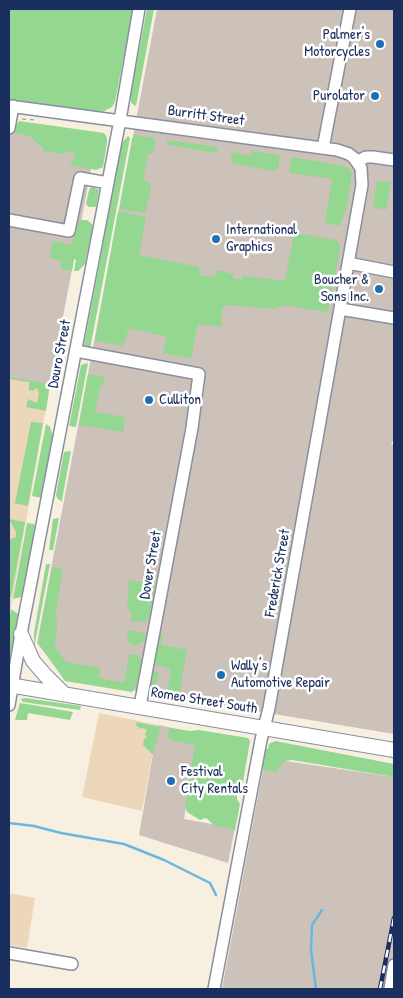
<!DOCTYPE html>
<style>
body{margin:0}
#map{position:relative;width:403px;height:998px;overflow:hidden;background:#f7efdf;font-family:"Patrick Hand",sans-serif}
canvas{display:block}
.frame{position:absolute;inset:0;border:10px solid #1b2f5e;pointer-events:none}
</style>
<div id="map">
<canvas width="403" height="998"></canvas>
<div class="frame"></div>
</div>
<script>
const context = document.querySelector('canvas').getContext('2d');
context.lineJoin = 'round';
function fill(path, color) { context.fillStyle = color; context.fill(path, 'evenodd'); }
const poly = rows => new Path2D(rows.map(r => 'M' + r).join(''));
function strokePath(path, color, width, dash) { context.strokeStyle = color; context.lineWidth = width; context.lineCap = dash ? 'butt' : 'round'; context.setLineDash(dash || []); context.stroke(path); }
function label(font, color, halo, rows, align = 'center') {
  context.font = font + ' "Patrick Hand",sans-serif'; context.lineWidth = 5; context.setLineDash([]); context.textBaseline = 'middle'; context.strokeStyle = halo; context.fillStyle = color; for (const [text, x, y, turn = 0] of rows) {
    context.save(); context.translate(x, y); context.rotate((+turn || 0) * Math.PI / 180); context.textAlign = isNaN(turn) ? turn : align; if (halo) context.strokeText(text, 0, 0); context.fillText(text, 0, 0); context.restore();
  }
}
fill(poly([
 [9,379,50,385,9,618],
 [99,713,158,725,142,811,82,797],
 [9,893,35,898,27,948,9,945]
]), '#edd7bb');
fill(poly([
 [157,9,394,9,394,439,391,444,394,445,394,734,65,679,37,643],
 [9,125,97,138,50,385,9,379],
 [158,725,198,733,184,819,235,828,228,863,139,835],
 [265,758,394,777,394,989,222,989]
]), '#ccc2b9');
fill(poly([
 [9,9,133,9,115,102,112,107,102,112,96,112,9,101],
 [147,9,154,9,136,106,131,103,131,93],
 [19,121,104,133,107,138,107,143,103,167,96,170,70,165,75,157,73,153,69,151,64,154,44,151,42,147,31,137,15,133,16,125],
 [135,135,155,138,155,143,152,154,148,154,143,180,149,182,151,188,145,213,119,209,132,139],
 [128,136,130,138,90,349,84,345,91,309,118,163,122,143],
 [167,140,210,146,218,148,218,150,216,153,180,147,167,144],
 [252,151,278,155,280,158,278,168,275,171,233,164,231,159,232,153,235,152,246,156,250,155],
 [292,157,344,166,349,169,352,173,347,206,340,226,325,223,332,179,290,173,289,171],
 [381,181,391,182,386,210,373,207,377,182],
 [93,187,99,190,96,207,89,207,86,204,88,194,90,188],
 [118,211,146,217,139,255,199,267,199,275,215,277,217,270,233,274,233,278,242,280,242,276,285,281,294,233,336,240,340,245,340,249,328,310,326,312,286,305,274,309,227,305,223,307,221,315,222,327,198,324,191,359,163,353,167,337,129,328,123,346,95,341],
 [80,220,87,220,93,225,85,264,78,271,74,271,76,260,74,259,72,271,61,269,61,261,50,258,53,241,72,245,76,225],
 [88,363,76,427,69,426,81,365],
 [88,374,105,377,103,385,101,385,95,412,125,417,123,432,79,425],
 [9,377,50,384,46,411,26,407,28,399,37,403,39,393,38,389,35,389,33,391,29,390,29,382,9,379],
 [31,422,43,423,28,506,9,502,15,503],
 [46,424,50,427,53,436,41,498,32,496],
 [71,451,62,500,62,502,57,498,56,495,64,452],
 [59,518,53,550,49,550,53,519],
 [9,519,25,522,11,597,9,597,9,540,16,537,16,532],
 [27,523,34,524,36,530,21,597,13,599],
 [46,564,50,564,34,648,34,633],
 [52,567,63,569,56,611,57,630,55,647,66,662,100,668,99,678,124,683,129,657,130,654,137,655,142,661,136,686,132,692,65,681,38,643],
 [129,580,155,585,149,617,146,622,131,621,131,610,127,609],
 [11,609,18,614,9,664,9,621],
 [128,630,143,633,146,638,146,640,141,643,134,645,127,642],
 [160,634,163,635,161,645,187,650,178,700,152,696,149,692,153,672,159,672,156,687,167,690,169,682,171,669,154,664],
 [25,698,81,706,80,710,23,702,21,699],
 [20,703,33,705,73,712,70,720,28,713,27,720,15,720],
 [137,722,160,727,153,755,143,745,144,739,147,738,145,735,147,730,143,728,140,729,139,727,136,726],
 [169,728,190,731,199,730,248,738,250,741,242,788,238,790,237,795,237,799,240,804,235,830,215,826,206,818,200,820,187,812,185,807,195,745,170,740,168,736],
 [275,741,394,764,394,777,292,760,285,761,279,767,278,772,262,769,266,749,268,749,269,744]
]), '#93d790');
strokePath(poly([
 [9,823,34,826,61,833,124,844,164,860,210,883,216,895],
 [316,989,311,950,312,925,322,910]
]), '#69b7e3', 2.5);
const minor = poly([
 [9,106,337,150,349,154,354,158,361,168,362,185,269,708,261,740,214,989],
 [9,128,13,106],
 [323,148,350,9],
 [358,161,366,157,373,157,394,160],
 [9,220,69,231,80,178,108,183],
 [348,263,394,272],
 [340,309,394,318],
 [76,351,199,374,192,428,140,706],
 [9,705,21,634,120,120,139,9],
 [9,953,72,964],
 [390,989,394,965]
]);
const major = poly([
 [21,634,33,661,45,675,63,693],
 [9,685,394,750]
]);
strokePath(minor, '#898f9e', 14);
strokePath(major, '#898f9e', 16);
strokePath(poly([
 [22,119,35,120]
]), '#898f9e', 1, [4, 4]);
strokePath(minor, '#fff', 11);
strokePath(major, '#fff', 14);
const rail = poly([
 [380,989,394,918]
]);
strokePath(rail, '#1b2f5e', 4.5);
strokePath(rail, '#fff', 2.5, [8]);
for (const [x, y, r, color] of [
 [380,44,5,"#1f6fb2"],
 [375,96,5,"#1f6fb2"],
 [216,239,5,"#1f6fb2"],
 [379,289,5,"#1f6fb2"],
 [149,400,5,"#1f6fb2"],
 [221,675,5,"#1f6fb2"],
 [171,781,5,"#1f6fb2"]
]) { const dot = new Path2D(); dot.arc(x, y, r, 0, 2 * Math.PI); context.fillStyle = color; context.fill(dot); strokePath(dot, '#fff', 2); }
label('15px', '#1b2f5e', '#fff', [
 ["Palmer's",370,35,"right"],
 ["Motorcycles",370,52,"right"],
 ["Purolator",365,96,"right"],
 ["International",226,230],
 ["Graphics",226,247],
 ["Boucher &",369,280,"right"],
 ["Sons Inc.",369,297,"right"],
 ["Culliton",159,400],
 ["Wally's",231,666],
 ["Automotive Repair",231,683],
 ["Festival",181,772],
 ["City Rentals",181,789]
], 'left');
label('15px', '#1b2f5e', '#fff', [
 ["Burritt Street",206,116,8],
 ["Douro Street",60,354,-79],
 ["Dover Street",151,565,-80],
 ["Frederick Street",278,573,-80],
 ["Romeo Street South",204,701,9]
]);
</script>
